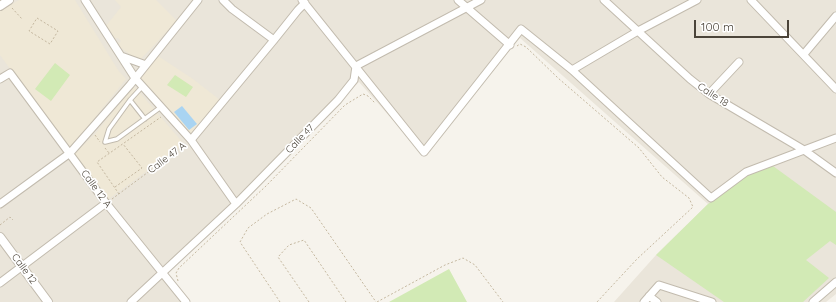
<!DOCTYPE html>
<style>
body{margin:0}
#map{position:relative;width:836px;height:302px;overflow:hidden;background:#f6f3ec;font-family:Quicksand,sans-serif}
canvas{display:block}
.scale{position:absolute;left:694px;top:20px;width:95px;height:18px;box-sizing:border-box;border:2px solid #4b4439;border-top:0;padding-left:5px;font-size:12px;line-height:14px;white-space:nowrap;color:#4b4439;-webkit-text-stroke:3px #fff;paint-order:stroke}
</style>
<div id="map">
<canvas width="836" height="302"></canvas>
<div class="scale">100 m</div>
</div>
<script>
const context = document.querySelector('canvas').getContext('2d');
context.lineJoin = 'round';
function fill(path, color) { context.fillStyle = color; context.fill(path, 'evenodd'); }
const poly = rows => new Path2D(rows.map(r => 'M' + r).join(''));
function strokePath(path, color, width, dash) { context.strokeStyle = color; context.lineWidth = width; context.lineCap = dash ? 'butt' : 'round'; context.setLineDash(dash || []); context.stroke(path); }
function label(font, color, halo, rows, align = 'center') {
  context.font = font + ' Quicksand,sans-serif'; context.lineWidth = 3.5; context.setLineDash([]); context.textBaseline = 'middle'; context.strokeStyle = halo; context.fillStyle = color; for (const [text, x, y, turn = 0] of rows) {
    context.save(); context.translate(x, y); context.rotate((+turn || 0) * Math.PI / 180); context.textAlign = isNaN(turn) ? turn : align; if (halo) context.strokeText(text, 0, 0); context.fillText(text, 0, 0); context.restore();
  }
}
fill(poly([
 [0,0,836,0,836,294,826,302,614,302,656,255,708,204,520,38,424,155,359,82,166,274,188,302,0,302]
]), '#eae5da');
fill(poly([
 [19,0,75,0,118,70,126,79,69,150,0,55,0,11],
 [115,0,156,0,177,21,139,61,117,45,121,41,118,38,112,39,106,26,121,7],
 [158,56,193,79,220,100,189,136,140,79],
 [134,86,184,144,106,201,73,155,95,134]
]), '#efe8d6');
fill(poly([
 [55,63,70,75,51,101,35,89],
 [175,75,193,87,186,97,167,85],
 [773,166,836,212,836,245,830,241,806,260,829,278,803,302,724,302,656,255,708,204,751,173],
 [449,269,467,302,389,302]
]), '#d2eab5');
fill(poly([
 [182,106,197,124,189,130,174,112]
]), '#a9d4f2');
const service = poly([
 [142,87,130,100,109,129,105,142,117,139,161,107],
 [130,100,145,119]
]);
const minor = poly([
 [85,0,135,78,191,140,236,204],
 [223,0,232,9,274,40],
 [302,0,424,152,521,29,572,70,711,198,746,172,836,138],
 [458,0,510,45],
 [604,0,690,79,709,94,804,150,836,173],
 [751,0,836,89],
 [804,54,836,16],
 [121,56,146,65],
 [572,70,638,31,697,0],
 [0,79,10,73,106,203,186,302],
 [709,94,739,62],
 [191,140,274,40,298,10,305,3],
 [0,204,70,153,130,85,198,0],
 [0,283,106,203],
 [649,296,657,302],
 [131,302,236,204,338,100,354,80,356,66,481,0],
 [644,302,659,285,712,302],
 [813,302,836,282]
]);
const tertiary = poly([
 [0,6,9,0],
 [0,237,48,302]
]);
strokePath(service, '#c2bbae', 5.5);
strokePath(minor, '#c2bbae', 9);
strokePath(tertiary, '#c2bbae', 10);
strokePath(poly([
 [12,8,22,19],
 [37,18,58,31,50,44,29,31,37,18],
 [517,46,520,44,526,47,558,78,639,148,662,177,689,198,693,207,637,259,597,302],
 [95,135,100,142],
 [105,148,109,153],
 [115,187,142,168,123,144],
 [119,194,97,162,161,117],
 [112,199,186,144],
 [0,225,10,217,13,220],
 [178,281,176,273,179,268,266,186,345,105,363,94,368,96,375,103],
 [280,302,240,242,248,228,267,214,296,199,311,208,376,302],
 [309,302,278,257,289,245,304,240,346,302],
 [377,302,445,265,463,258,475,265,503,302]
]), '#c4b79f', 1, [2, 2]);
strokePath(service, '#fff', 3.5);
strokePath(minor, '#fff', 7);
strokePath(tertiary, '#fff', 8);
label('10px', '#4b4439', '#fff', [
 ["Calle 18",713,95,33],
 ["Calle 47",300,139,-46],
 ["Calle 47 A",167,158,-37],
 ["Calle 12 A",96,189,54],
 ["Calle 12",24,269,54]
]);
</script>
